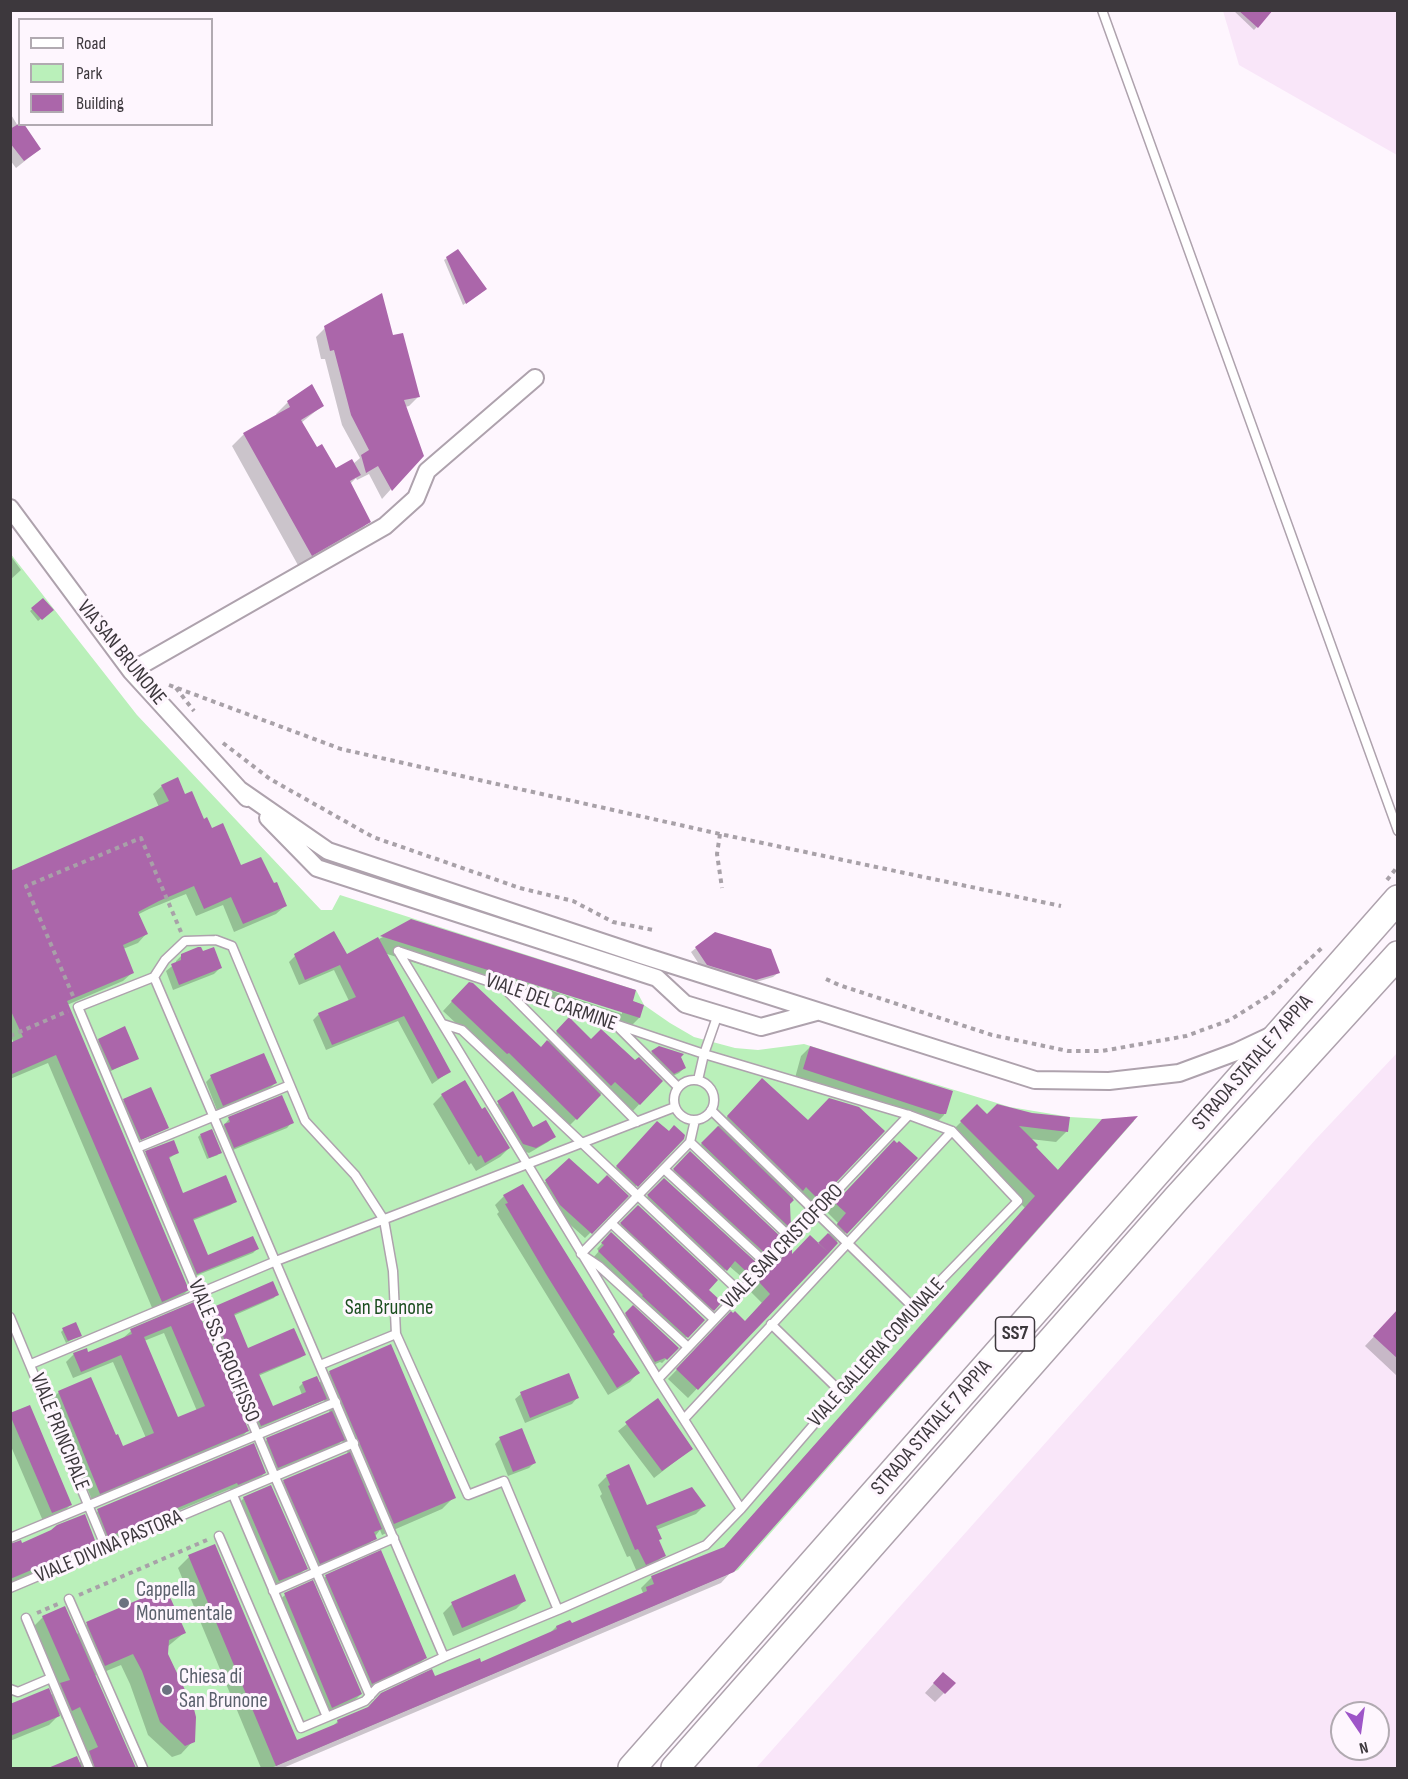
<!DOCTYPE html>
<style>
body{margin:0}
#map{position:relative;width:1408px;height:1779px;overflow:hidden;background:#fef6fe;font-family:"Sofia Sans Condensed",sans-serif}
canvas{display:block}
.frame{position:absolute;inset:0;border:12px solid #3d383d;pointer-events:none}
.legend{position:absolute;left:18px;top:18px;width:195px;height:108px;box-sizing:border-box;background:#fef6fe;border:2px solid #b1aab1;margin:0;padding:8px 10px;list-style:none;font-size:18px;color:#3d383d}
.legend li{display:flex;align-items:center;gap:12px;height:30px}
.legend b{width:30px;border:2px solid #b1aab1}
.north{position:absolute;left:1330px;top:1701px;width:60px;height:60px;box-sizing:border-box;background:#fef6fe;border:2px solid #b1aab1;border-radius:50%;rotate:167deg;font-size:16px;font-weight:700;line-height:24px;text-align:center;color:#3d383d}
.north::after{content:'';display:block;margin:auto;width:21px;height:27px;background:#9e55c8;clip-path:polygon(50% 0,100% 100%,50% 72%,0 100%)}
</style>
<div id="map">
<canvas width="1408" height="1779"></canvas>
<div class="frame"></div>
<ul class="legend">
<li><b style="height:8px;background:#fff"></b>Road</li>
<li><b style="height:16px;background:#baf0ba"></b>Park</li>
<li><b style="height:16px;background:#ab66aa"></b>Building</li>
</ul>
<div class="north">N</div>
</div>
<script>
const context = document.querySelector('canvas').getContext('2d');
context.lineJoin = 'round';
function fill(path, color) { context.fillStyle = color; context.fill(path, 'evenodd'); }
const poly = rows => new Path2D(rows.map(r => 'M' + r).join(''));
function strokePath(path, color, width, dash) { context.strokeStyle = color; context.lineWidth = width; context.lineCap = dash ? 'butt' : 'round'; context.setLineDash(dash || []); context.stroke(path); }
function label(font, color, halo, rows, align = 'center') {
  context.font = font + ' "Sofia Sans Condensed",sans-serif'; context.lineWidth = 6; context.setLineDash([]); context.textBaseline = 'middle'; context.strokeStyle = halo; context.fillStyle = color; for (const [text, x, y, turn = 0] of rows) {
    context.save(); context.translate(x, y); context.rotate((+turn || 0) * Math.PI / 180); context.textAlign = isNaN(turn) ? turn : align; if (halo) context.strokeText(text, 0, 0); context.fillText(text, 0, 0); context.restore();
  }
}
fill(poly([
 [1223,11,1397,11,1397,155,1239,65],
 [1397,1053,1397,1768,756,1768,1316,1139],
 [1342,1713,1378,1713,1378,1749,1342,1749]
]), '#f9e6f9');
fill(poly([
 [10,553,137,715,321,910,332,910,340,895,636,990,644,1005,670,1023,694,1037,735,1048,758,1050,804,1044,1010,1107,1070,1117,1134,1121,738,1570,271,1768,11,1768]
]), '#baf0ba');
fill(poly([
 [1233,10,1263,10,1268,15,1254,30],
 [10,113,18,126,40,149,16,168,10,160],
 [447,258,483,291,463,305,444,260],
 [325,328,392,337,418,397,409,406,405,407,422,455,382,499,369,474,357,480,356,478,350,484,369,521,357,534,299,567,232,446,244,434,277,416,276,414,288,402,322,406,301,423,316,449,335,470,353,464,360,458,342,425,325,359,321,359,316,337],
 [10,555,21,570,10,580],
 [43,600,52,610,38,621,30,611],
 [162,786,184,796,240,867,285,906,276,914,234,932,223,905,196,916,186,894,149,909,137,915,146,934,138,943,123,949,132,973,123,981,67,1005,188,1290,179,1299,153,1310,48,1063,10,1079,10,1045,14,1043,10,1035,10,872,159,807,153,794],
 [413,921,643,1005,639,1018,627,1030,384,953,449,1072,432,1084,398,1021,326,1050,313,1020,319,1014,349,1001,334,970,299,985,289,962,295,956,334,933,347,956],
 [526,979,622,1011,622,1014,525,982],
 [696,948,778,973,773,977,750,984,703,970,691,952],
 [182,955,220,968,214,974,173,990,166,971,176,963,176,961],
 [469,983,541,1049,569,1019,591,1040,635,1062,661,1081,631,1113,606,1089,567,1128,443,1011],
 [99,1040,137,1058,109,1072,97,1042],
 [659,1047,679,1057,684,1068,679,1073,667,1079,646,1057],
 [810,1047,952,1092,944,1115,935,1124,795,1078,801,1056],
 [211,1077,275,1083,269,1089,217,1110,206,1082],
 [465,1082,482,1111,509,1148,500,1157,476,1171,471,1163,469,1165,433,1104,442,1095],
 [751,1091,824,1193,813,1204,811,1202,806,1208,794,1197,792,1200,789,1203,790,1229,785,1234,696,1150],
 [513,1093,533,1129,554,1136,548,1142,529,1153,517,1149,492,1108],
 [124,1100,167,1128,138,1141,122,1103],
 [977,1106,987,1117,1067,1131,1056,1142,1030,1139,1034,1147,1057,1171,1091,1132,732,1571,721,1583,283,1768,261,1768,178,1568,189,1557,214,1546,296,1742,331,1728,338,1721,434,1678,481,1664,548,1635,556,1627,571,1625,639,1596,643,1593,641,1588,652,1577,723,1549,1025,1208,950,1133],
 [229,1119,292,1122,287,1128,228,1152,219,1131],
 [652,1129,683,1138,631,1191,611,1173],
 [200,1135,218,1155,207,1159,198,1137],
 [894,1142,846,1232,688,1398,668,1379,731,1313,744,1323,762,1303,751,1292,790,1251,791,1257,818,1245,829,1234,838,1223,827,1212],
 [146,1153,177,1153,168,1159,182,1195,235,1201,231,1205,192,1221,207,1257,257,1249,253,1253,193,1277,143,1156],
 [690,1153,780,1239,760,1260,669,1175],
 [569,1160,598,1186,627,1196,585,1238,554,1210,540,1187],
 [664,1180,756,1265,743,1278,729,1266,720,1275,642,1202],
 [504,1196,611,1334,638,1373,630,1382,608,1395,497,1214,499,1212,495,1205],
 [638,1207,707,1290,720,1302,708,1315,616,1229],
 [611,1234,703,1320,681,1343,593,1258,599,1251,597,1249],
 [277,1294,274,1298,233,1316,247,1350,304,1355,300,1358,258,1376,272,1408,302,1395,299,1387,303,1383,319,1383,330,1372,454,1497,442,1509,382,1535,380,1530,369,1544,314,1568,278,1487,284,1481,348,1454,342,1441,337,1445,272,1473,261,1445,267,1440,330,1413,324,1400,257,1429,208,1313,212,1309],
 [194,1304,247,1431,240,1439,92,1500,52,1399,59,1392,115,1437,122,1448,146,1438,113,1362,73,1378,66,1362,74,1354,88,1353,122,1339,131,1331],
 [164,1333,197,1411,177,1419,144,1341],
 [633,1307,677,1348,662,1363,660,1362,651,1366,622,1318],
 [1398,1311,1398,1373,1396,1375,1365,1346],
 [63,1330,80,1335,66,1343,61,1332],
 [521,1394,577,1398,572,1404,525,1423,515,1399],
 [657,1400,691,1449,654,1478,618,1431],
 [11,1415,70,1505,62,1514,43,1521,10,1444],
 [500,1439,534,1463,529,1468,508,1476,495,1444],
 [265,1473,257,1480,231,1491,230,1489,101,1543,91,1518,98,1511],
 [607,1476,646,1507,704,1506,696,1514,656,1530,658,1541,664,1555,655,1564,637,1572,630,1556,627,1557,600,1496,602,1494,598,1485],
 [244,1498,306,1568,297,1577,270,1589,235,1507],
 [95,1542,86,1551,10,1583,10,1546],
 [381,1552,426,1657,421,1662,367,1688,320,1582,325,1577],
 [312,1582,361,1694,352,1703,323,1716,276,1603,285,1595],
 [525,1600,516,1609,453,1636,443,1613,452,1604],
 [43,1617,76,1635,87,1624,184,1633,167,1647,167,1654,193,1741,181,1754,172,1757,148,1735,130,1684,121,1665,94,1676,135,1768,52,1768,76,1758,79,1763,88,1755,70,1716,62,1719,60,1714,49,1725,10,1741,10,1706,50,1696,59,1687,33,1627],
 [934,1683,954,1683,935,1702,925,1693]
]), '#0003');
fill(poly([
 [1238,10,1273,10,1258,28],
 [20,123,24,124,41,149,24,161,10,143,10,129],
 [458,249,487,289,466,304,446,257],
 [382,293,393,335,403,333,420,397,404,400,424,456,392,491,378,466,366,473,361,455,369,450,351,415,334,350,330,351,324,326],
 [312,384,324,406,301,420,317,447,322,444,336,468,352,459,361,475,350,481,371,522,312,556,243,433,290,407,287,401],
 [43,598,54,610,42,620,31,608],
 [178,777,185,794,192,791,204,819,207,817,212,828,223,823,241,865,261,857,274,883,277,882,287,906,243,924,231,897,204,909,194,886,159,901,138,912,148,934,123,945,134,973,67,1001,189,1290,162,1302,56,1055,10,1075,10,1043,23,1037,10,1009,10,871,169,801,161,785],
 [411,919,636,990,633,1001,644,1005,640,1018,380,936],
 [334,931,347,954,378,937,451,1072,438,1079,404,1016,332,1045,318,1013,356,997,340,965,305,980,294,954],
 [715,932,771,949,780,973,756,980,707,965,695,947],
 [198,947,201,947,203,951,214,947,222,968,179,985,171,964,181,960,181,954],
 [469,982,473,983,541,1047,547,1040,601,1095,577,1120,509,1053,507,1054,451,1001],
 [569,1017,591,1039,601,1029,635,1060,639,1057,663,1081,640,1105,615,1082,611,1086,556,1031],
 [125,1026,139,1059,112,1070,98,1039],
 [659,1046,684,1054,681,1057,686,1068,674,1074,651,1051],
 [810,1046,953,1091,946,1114,940,1114,803,1069],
 [264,1053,277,1083,223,1106,210,1075],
 [762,1078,808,1120,829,1098,859,1107,885,1131,825,1194,823,1192,817,1198,806,1187,803,1191,727,1116],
 [465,1080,482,1109,485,1107,510,1148,485,1163,481,1155,478,1157,441,1094],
 [151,1087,169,1128,141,1140,123,1099],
 [513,1091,533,1127,546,1120,556,1137,536,1148,523,1144,497,1101],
 [282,1095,294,1123,234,1148,224,1124,230,1122,228,1117],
 [977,1104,987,1114,997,1104,1032,1113,1070,1117,1068,1132,1019,1126,1038,1145,1036,1147,1058,1170,1102,1119,1138,1116,734,1572,276,1766,188,1555,215,1544,297,1740,338,1723,337,1720,368,1707,381,1693,432,1669,435,1676,480,1658,481,1662,557,1629,556,1626,570,1620,572,1623,647,1591,646,1587,654,1584,651,1576,724,1547,1035,1196,960,1121],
 [657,1121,669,1131,674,1125,685,1135,684,1139,638,1187,616,1166],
 [718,1126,794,1200,790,1204,791,1229,701,1143],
 [212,1129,222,1153,209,1158,200,1134],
 [174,1140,179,1153,169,1157,183,1193,226,1175,237,1202,193,1219,208,1255,253,1236,259,1249,197,1274,145,1151],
 [894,1140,897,1143,899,1141,918,1158,847,1234,837,1224,846,1213,835,1203],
 [690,1151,783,1239,767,1255,673,1169],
 [569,1158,598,1184,607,1175,629,1196,592,1234,560,1205,545,1180],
 [664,1178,758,1264,749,1274,735,1261,727,1271,647,1195],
 [523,1184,615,1332,613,1334,640,1373,617,1388,546,1274,505,1204,508,1203,503,1195],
 [638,1205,718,1280,709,1290,722,1302,714,1311,620,1223],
 [611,1232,705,1320,688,1338,642,1296,643,1295,598,1251,604,1245,601,1243],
 [828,1233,838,1243,829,1253,818,1243],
 [810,1235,829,1253,698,1390,676,1369,731,1311,733,1313,735,1311,745,1321,770,1294,759,1282,792,1247,792,1254],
 [273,1281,279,1295,234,1314,248,1348,294,1328,306,1355,259,1374,273,1406,306,1392,302,1382,317,1376,327,1399,261,1426,211,1308],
 [194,1302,249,1431,100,1494,58,1391,91,1377,116,1435,118,1434,123,1446,154,1433,121,1355,81,1372,73,1353,87,1348,88,1352,132,1334,130,1329],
 [171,1326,205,1406,178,1417,144,1337],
 [633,1305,679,1348,667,1360,665,1358,655,1362,625,1313],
 [1398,1309,1398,1359,1373,1336],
 [76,1322,82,1336,68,1341,62,1328],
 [391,1344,456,1498,394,1524,329,1371],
 [569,1373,579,1398,530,1418,520,1392],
 [658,1398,693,1449,662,1471,625,1422],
 [30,1405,72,1505,52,1513,10,1415,10,1413],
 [332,1411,345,1440,278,1468,266,1438],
 [522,1428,536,1463,513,1472,499,1437],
 [254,1443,266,1473,238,1485,237,1483,108,1537,97,1509],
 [350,1452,382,1529,374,1532,377,1539,320,1564,283,1480],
 [629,1464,647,1505,692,1487,706,1506,656,1526,662,1539,659,1540,666,1556,646,1565,638,1549,635,1550,608,1486,610,1485,606,1475],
 [271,1485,308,1569,279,1581,243,1497],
 [85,1514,96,1543,10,1579,10,1544,21,1540,22,1543,51,1530,57,1525],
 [381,1550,427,1658,372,1684,325,1575],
 [515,1574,526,1601,462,1628,451,1602],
 [313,1580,362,1694,332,1708,284,1593],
 [166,1588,186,1633,169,1640,168,1654,194,1709,196,1717,195,1742,185,1746,160,1722,142,1671,133,1654,105,1666,86,1622],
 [65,1606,136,1768,95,1768,89,1751,98,1747,80,1707,72,1711,60,1683,70,1680,42,1616],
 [943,1672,956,1683,945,1694,933,1683],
 [49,1688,60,1716,10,1736,10,1704],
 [77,1756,82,1768,48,1768]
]), '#ab66aa');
const service = poly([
 [1102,10,1398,831],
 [216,940,232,946,305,1121,355,1175,384,1220,393,1271,396,1334,468,1495,504,1481,558,1610,444,1657,154,977,165,960,185,941,216,940],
 [398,951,704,1054,909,1115,952,1131,1018,1201,914,1308,741,1509,706,1545,558,1610],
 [398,951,658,1379,741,1509],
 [154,977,78,1007,275,1477,370,1696],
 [504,988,637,1122],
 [443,1024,462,1030,740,1292],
 [620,1029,678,1087],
 [698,1080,704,1054,718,1014],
 '674 1100a20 20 0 1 1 40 0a20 20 0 1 1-40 0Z',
 [711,1110,914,1308],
 [690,1142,791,1238],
 [137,1148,290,1085],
 [664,1169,767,1264],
 [611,1223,714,1319],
 [10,1317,106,1548],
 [771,1324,841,1392],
 [688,1347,599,1266,581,1254,690,1142,695,1120],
 [31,1364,276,1261,675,1107],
 [320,1365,396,1334],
 [658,1379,909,1115],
 [684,1419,952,1131],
 [233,1495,327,1717],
 [219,1536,301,1728,365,1701,377,1688,444,1657],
 [10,1538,336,1402],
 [10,1588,354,1443],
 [273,1591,394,1538],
 [69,1599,143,1768],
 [26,1618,89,1768],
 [10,1689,18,1692,51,1678]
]);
const minor = poly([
 [10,508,131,671,247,798],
 [131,671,385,526,416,498,427,471,535,378],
 [240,790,328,851,641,955,1035,1080,1109,1081,1179,1073,1236,1052,1270,1036],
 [268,818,317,868,657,978,685,1004,761,1027,816,1012]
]);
const trunk = poly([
 [632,1768,1398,899],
 [675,1768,1177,1198,1398,955]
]);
strokePath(service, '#aea2ad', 11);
strokePath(minor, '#aea2ad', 20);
strokePath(trunk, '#aea2ad', 30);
strokePath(poly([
 [169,685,341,749,720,834,1061,906],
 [176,688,194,711],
 [223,743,270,779,373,837,520,888,573,901,613,922,653,930],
 [720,834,717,854,722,888],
 [1387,880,1398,866],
 [826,979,839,985,992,1035,1068,1051,1102,1051,1186,1036,1230,1020,1273,993,1324,946],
 [73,996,26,886,141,838,181,932],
 [10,1036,68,1011],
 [79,1595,207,1540],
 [37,1613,58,1604]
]), '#a8a1a8', 4, [4.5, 4.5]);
strokePath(service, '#fff', 8);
strokePath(minor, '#fff', 16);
strokePath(trunk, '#fff', 27);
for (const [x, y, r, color] of [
 [124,1603,6,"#6b7280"],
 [167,1690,6,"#6b7280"]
]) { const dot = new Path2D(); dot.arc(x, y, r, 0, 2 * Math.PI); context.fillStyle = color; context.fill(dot); strokePath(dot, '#fef6fe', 2); }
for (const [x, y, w] of [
 [1015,1334,39]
]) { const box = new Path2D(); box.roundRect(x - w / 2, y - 17, w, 34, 4.5); context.fillStyle = '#fef6fe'; context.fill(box); strokePath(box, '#3d383d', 1.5); }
label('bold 20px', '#3d383d', null, [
 ["SS7",1015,1334]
]);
label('21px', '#3d383d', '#fef6fe', [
 ["VIA SAN BRUNONE",121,653,51],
 ["VIALE DEL CARMINE",551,1003,19],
 ["STRADA STATALE 7 APPIA",1253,1063,-49],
 ["VIALE SAN CRISTOFORO",783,1247,-46],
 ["VIALE SS. CROCIFISSO",223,1351,67],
 ["VIALE GALLERIA COMUNALE",877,1353,-48],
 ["STRADA STATALE 7 APPIA",932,1428,-49],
 ["VIALE PRINCIPALE",59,1432,68],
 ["VIALE DIVINA PASTORA",109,1547,-23]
]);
label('21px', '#1c4e20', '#fef6fe', [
 ["San Brunone",389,1309]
]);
label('21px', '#5b616d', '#fef6fe', [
 ["Cappella",136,1591],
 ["Monumentale",136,1615],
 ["Chiesa di",179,1678],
 ["San Brunone",179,1702]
], 'left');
</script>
